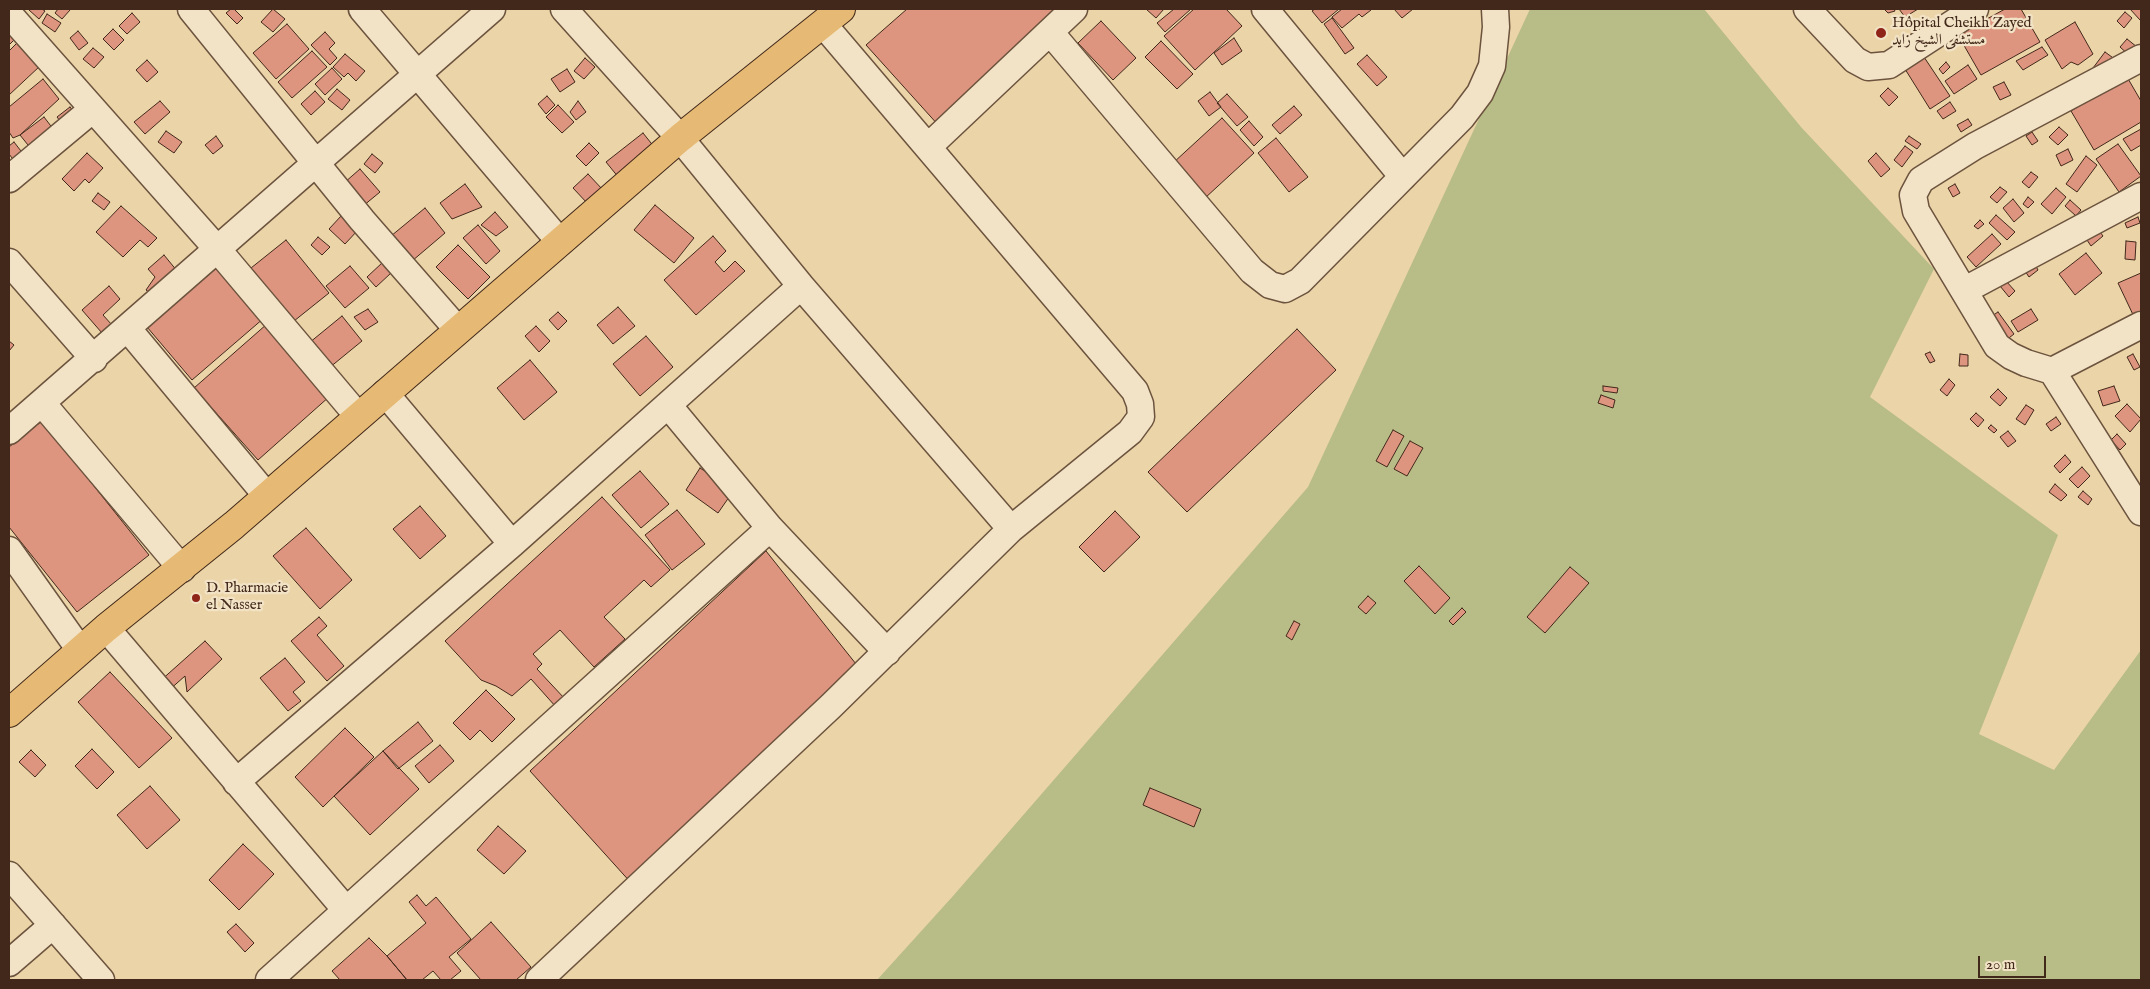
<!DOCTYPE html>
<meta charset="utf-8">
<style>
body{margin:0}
#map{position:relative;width:2150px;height:989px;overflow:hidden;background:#ebd4a8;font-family:"IM FELL English",serif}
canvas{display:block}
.frame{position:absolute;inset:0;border:10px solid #42281a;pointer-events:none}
.scale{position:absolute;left:1978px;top:956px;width:68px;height:22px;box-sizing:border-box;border:2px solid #42281a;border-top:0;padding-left:6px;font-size:15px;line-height:18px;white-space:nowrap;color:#42281a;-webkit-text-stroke:4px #f2e3c6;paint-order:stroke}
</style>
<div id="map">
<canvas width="2150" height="989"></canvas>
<div class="frame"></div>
<div class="scale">20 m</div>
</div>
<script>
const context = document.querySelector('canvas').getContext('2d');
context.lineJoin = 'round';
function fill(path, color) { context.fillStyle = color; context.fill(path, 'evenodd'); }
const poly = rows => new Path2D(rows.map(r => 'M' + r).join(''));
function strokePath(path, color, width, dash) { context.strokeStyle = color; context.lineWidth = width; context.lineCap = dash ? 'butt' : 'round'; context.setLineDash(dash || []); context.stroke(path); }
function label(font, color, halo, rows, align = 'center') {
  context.font = font + ' "IM FELL English",Amiri,serif'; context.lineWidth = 4.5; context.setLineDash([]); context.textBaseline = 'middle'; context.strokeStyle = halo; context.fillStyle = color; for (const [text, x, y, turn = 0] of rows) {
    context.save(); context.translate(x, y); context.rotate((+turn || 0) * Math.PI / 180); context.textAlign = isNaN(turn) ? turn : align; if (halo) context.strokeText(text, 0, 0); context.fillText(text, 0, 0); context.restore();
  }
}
fill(poly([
 [1530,9,1704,9,1801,127,1934,269,1870,397,2058,535,1979,734,2054,770,2141,650,2141,980,877,980,953,896,1308,487]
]), '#b8bc87');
const building = poly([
 [31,9,42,9,45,11,39,19,29,10,31,9],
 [58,9,69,9,70,10,62,19,55,13,58,9],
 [231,9,234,9,243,18,237,24,226,13,231,9],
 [273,9,285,19,273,32,261,22,273,9],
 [907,9,1070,9,940,127,866,45,907,9],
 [1146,9,1164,9,1156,18,1146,9],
 [1174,9,1191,9,1165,32,1157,23,1174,9],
 [1194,9,1226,9,1242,26,1195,70,1164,36,1194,9],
 [1315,9,1339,9,1322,23,1312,11,1315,9],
 [1342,9,1370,9,1371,10,1362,17,1359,14,1342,28,1332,17,1342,9],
 [1394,9,1413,9,1402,18,1394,9],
 [1884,9,1894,9,1895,11,1888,13,1884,9],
 [1899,9,1918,9,1905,17,1899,9],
 [2005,9,2021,9,2040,42,1981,75,1958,35,2005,9],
 [2130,9,2141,9,2141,19,2140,20,2130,9],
 [2125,12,2132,18,2124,28,2117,21,2125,12],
 [132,13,140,22,127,34,119,26,132,13],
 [47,14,61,23,55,32,42,23,47,14],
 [1332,18,1354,48,1345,54,1324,24,1332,18],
 [1101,21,1136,58,1113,80,1078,43,1101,21],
 [2075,22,2093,54,2078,65,2071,62,2062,69,2045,40,2075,22],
 [287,24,309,49,276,79,253,53,287,24],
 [113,29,124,40,114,50,103,39,113,29],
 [78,31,88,43,79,50,70,38,78,31],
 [325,32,335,43,329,49,337,58,330,65,311,45,325,32],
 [9,33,15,39,9,45,9,33],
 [1234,38,1242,51,1222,65,1214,53,1234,38],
 [2127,39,2137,47,2130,56,2120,47,2127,39],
 [1161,41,1193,74,1177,89,1145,57,1161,41],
 [17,43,40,66,9,95,9,51,17,43],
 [2042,47,2048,55,2023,70,2016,61,2042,47],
 [93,48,104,57,94,68,83,59,93,48],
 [312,51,327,67,292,98,278,82,312,51],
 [2105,52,2116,60,2104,76,2093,68,2105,52],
 [345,54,365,71,356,81,348,73,344,77,333,67,345,54],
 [1367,55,1387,77,1377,86,1357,64,1367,55],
 [1924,57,1950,96,1930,109,1905,69,1924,57],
 [585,58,595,67,584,79,574,71,585,58],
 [147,60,158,72,147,82,136,70,147,60],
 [1946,62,1950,67,1943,74,1939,69,1946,62],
 [1968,65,1977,79,1954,94,1945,81,1968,65],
 [332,68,342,79,325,95,315,84,332,68],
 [567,69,575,82,560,92,551,79,567,69],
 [2127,77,2141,101,2141,122,2094,150,2071,111,2127,77],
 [43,79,59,99,20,135,13,138,9,132,9,107,43,79],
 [2004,82,2011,95,2000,100,1993,87,2004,82],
 [1888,88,1898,97,1889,106,1880,96,1888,88],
 [337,89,350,100,342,110,328,99,337,89],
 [315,91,325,102,311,115,301,104,315,91],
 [1210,92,1221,107,1209,116,1198,101,1210,92],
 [1227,94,1248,117,1237,126,1217,103,1227,94],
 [547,96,555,105,546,114,538,104,547,96],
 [160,101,170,112,145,134,134,122,160,101],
 [578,101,586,112,576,120,570,112,578,101],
 [1950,102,1956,111,1943,119,1937,111,1950,102],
 [558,105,574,122,562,133,546,117,558,105],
 [1294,106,1302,115,1280,134,1272,125,1294,106],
 [70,107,80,119,67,130,57,117,70,107],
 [44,117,67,147,44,165,20,135,44,117],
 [1222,118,1254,153,1205,198,1173,163,1222,118],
 [1968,119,1972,125,1961,132,1957,125,1968,119],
 [1249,121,1263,137,1254,146,1240,130,1249,121],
 [2059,127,2068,135,2058,145,2049,137,2059,127],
 [2141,129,2141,145,2131,151,2123,139,2141,129],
 [166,131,182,142,174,153,158,142,166,131],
 [2032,132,2038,141,2032,145,2026,136,2032,132],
 [643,133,655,148,619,178,606,162,643,133],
 [216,136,223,146,213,154,205,145,216,136],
 [1909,136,1921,144,1917,149,1905,141,1909,136],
 [1276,138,1308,177,1289,192,1258,153,1276,138],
 [14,142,31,164,22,171,9,154,9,146,14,142],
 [589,143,599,153,586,166,576,156,589,143],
 [2118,144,2141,176,2119,192,2096,159,2118,144],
 [1905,146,1913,152,1902,167,1894,160,1905,146],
 [2068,149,2073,160,2061,166,2056,155,2068,149],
 [87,153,103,168,89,183,85,179,74,191,62,179,87,153],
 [1876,153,1890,169,1881,177,1868,161,1876,153],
 [372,154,383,163,375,173,364,164,372,154],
 [2086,156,2097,165,2077,192,2066,184,2086,156],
 [360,169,380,192,363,206,344,183,360,169],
 [2031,172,2038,177,2029,188,2022,182,2031,172],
 [588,174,603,190,588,204,573,188,588,174],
 [465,184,482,207,452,219,440,203,465,184],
 [1955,184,1960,193,1953,197,1948,188,1955,184],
 [2000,187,2007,192,1997,203,1990,197,2000,187],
 [2056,188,2066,197,2052,214,2041,204,2056,188],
 [98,193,110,202,104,210,92,201,98,193],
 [2028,197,2034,202,2028,208,2023,204,2028,197],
 [2013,199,2024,213,2014,222,2003,208,2013,199],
 [2070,200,2081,210,2076,216,2065,206,2070,200],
 [655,205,694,238,674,263,634,230,655,205],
 [121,206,157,238,148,247,140,240,123,257,96,232,121,206],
 [425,208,445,233,412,261,391,236,425,208],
 [495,212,508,227,496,236,481,225,495,212],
 [342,215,358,230,345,244,329,229,342,215],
 [1996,215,2015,232,2007,240,1989,223,1996,215],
 [2138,217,2140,223,2127,228,2125,223,2138,217],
 [1980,220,1984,224,1978,229,1974,226,1980,220],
 [478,225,500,251,486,264,463,238,478,225],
 [2097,228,2103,236,2091,246,2085,237,2097,228],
 [1992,234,2001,244,1976,267,1967,257,1992,234],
 [713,236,726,251,715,262,724,272,735,261,745,271,696,315,664,280,713,236],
 [318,237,330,247,322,255,311,245,318,237],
 [286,240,329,293,294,321,251,268,286,240],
 [2126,241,2136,242,2135,260,2125,259,2126,241],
 [458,245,490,277,468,299,436,267,458,245],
 [2086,253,2102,273,2075,295,2059,274,2086,253],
 [164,255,182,277,157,298,146,290,155,277,148,269,164,255],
 [2033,261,2038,270,2029,277,2023,268,2033,261],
 [382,263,391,273,376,287,367,277,382,263],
 [219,266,264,318,192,380,147,327,219,266],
 [350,266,369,288,345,308,326,286,350,266],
 [2141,273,2141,319,2136,321,2118,283,2141,273],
 [2006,281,2015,291,2009,297,2000,286,2006,281],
 [109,286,120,299,103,315,112,325,102,333,82,310,109,286],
 [618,307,635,326,613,344,597,325,618,307],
 [368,309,378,322,365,330,354,317,368,309],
 [2031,309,2038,320,2018,332,2011,321,2031,309],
 [558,312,567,321,558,330,549,320,558,312],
 [1998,312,2014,334,2005,341,1989,318,1998,312],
 [342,316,362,341,329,368,309,343,342,316],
 [267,324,330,396,258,460,194,388,267,324],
 [536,326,550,341,539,352,525,336,536,326],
 [1297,329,1336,370,1187,512,1148,472,1297,329],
 [646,336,673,367,640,396,613,364,646,336],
 [9,341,14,345,9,351,9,341],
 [1930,352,1935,361,1930,363,1925,354,1930,352],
 [1960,354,1968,355,1968,366,1959,366,1960,354],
 [2133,354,2140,367,2134,370,2127,357,2133,354],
 [530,360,557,392,524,420,497,388,530,360],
 [1949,379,1955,385,1947,396,1940,390,1949,379],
 [1603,386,1618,388,1617,393,1603,391,1603,386],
 [2114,386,2120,401,2103,406,2098,391,2114,386],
 [1998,389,2007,398,2000,406,1990,397,1998,389],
 [1601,395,1615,400,1613,408,1598,403,1601,395],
 [2127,404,2141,419,2130,432,2115,416,2127,404],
 [2026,405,2034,410,2025,425,2016,419,2026,405],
 [1976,413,1984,420,1978,427,1970,419,1976,413],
 [2056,417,2061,424,2051,431,2046,424,2056,417],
 [42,421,149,555,77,612,9,527,9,447,42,421],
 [1991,425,1997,430,1994,433,1988,428,1991,425],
 [1393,430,1404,436,1387,467,1376,461,1393,430],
 [2008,431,2016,441,2008,447,2000,437,2008,431],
 [2117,434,2126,444,2120,450,2111,440,2117,434],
 [1410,441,1423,448,1407,476,1394,469,1410,441],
 [2065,455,2071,462,2060,473,2054,466,2065,455],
 [2082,467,2090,476,2078,488,2069,479,2082,467],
 [700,468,734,490,718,513,686,490,700,468],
 [640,471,669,504,641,528,612,495,640,471],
 [2055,484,2067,495,2061,501,2049,492,2055,484],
 [2083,491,2092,499,2088,505,2078,497,2083,491],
 [602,497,670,570,651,587,644,580,604,617,625,639,594,667,560,630,533,654,542,664,537,669,565,699,556,707,531,679,512,696,496,686,481,680,445,641,602,497],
 [420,506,446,536,420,559,393,529,420,506],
 [677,510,705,544,672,570,645,535,677,510],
 [1115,511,1140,537,1104,572,1079,547,1115,511],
 [306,528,352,580,320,609,273,556,306,528],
 [766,551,860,669,633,885,530,771,766,551],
 [1419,566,1450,598,1435,614,1404,581,1419,566],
 [1570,567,1589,583,1545,633,1527,617,1570,567],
 [1368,596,1376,603,1366,614,1358,607,1368,596],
 [1462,608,1466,612,1453,625,1449,621,1462,608],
 [319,617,327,626,317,635,344,666,327,681,291,641,319,617],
 [1294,621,1300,624,1292,640,1286,636,1294,621],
 [205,641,222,659,187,692,185,676,168,691,159,682,205,641],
 [285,658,305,682,293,692,301,701,288,711,260,678,285,658],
 [110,672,172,738,139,768,78,702,110,672],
 [486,690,515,719,492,742,480,730,470,740,453,723,486,690],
 [418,722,433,741,398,769,383,751,418,722],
 [345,728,374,757,323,807,295,777,345,728],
 [440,745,454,761,429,783,415,766,440,745],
 [92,749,114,772,97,789,75,766,92,749],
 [31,750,46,765,35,777,19,762,31,750],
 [383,751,419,789,370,835,334,796,383,751],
 [150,786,180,820,147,849,117,815,150,786],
 [1150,788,1201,809,1194,827,1143,805,1150,788],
 [498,826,526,851,504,874,477,850,498,826],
 [243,844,274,874,239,910,209,880,243,844],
 [417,895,426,906,436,897,471,939,449,957,461,971,450,980,441,980,433,971,422,980,407,980,387,956,426,923,409,902,417,895],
 [491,922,531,967,516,980,481,980,457,953,491,922],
 [236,924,254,943,245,952,227,932,236,924],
 [369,938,387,956,407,980,340,980,332,971,369,938]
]);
fill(building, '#de9580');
strokePath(building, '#42281a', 1);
const minor = poly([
 [191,9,362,220,458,330],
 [362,9,560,242],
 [564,9,680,138,801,286,1011,529],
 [1265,9,1403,177],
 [1807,9,1855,60,1868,67,1889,65,1975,9],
 [9,14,218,250,358,416],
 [1050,32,1252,271,1270,285,1285,289,1300,281,1462,117,1480,93,1492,66,1496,27,1495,9],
 [2141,58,1975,146,1921,180,1913,195,1916,211,1997,346,2011,356,2026,363,2052,371,2141,512],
 [929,146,1074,9],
 [9,179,93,109],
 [9,262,94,359],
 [1965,290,2141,196],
 [128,329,267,496],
 [2052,371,2141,325],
 [385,393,512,544],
 [42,403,182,569],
 [668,405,770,528,887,652],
 [9,431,492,9],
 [9,550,80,650],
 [106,628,346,910],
 [236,782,512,544,801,286],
 [9,875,101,980],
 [9,963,53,925],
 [269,980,770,528],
 [539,980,831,706,1011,529,1130,432,1141,417,1140,404,1135,391,823,24]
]);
const major = poly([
 [9,713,106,628,234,525,680,138,841,9]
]);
strokePath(minor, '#6c533e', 29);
strokePath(major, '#42281a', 30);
strokePath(minor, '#f2e3c6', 26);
strokePath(major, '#e6ba74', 28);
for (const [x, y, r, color] of [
 [1881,33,6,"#8f2418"],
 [196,598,5,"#8f2418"]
]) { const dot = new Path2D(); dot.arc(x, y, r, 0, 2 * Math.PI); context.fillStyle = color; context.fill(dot); strokePath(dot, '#f2e3c6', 2); }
label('15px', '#42281a', '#f2e3c6', [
 ["Hôpital Cheikh Zayed",1892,24],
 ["مستشفى الشيخ زايد",1892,41],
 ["D. Pharmacie",206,589],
 ["el Nasser",206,606]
], 'left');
</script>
